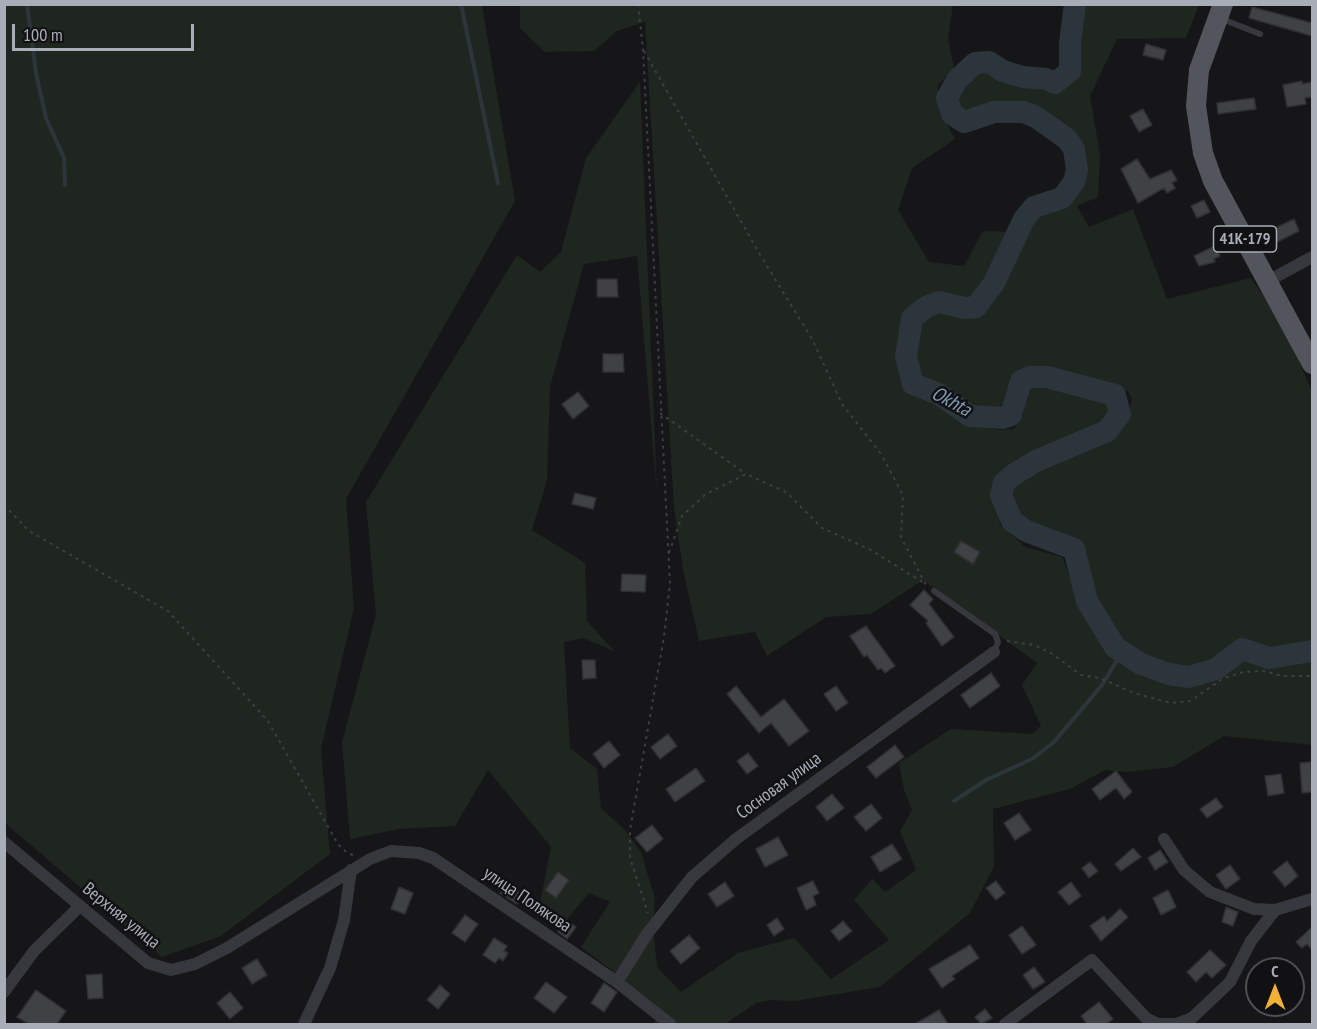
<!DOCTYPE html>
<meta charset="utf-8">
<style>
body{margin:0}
#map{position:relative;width:1317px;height:1029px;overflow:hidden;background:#161618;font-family:"PT Sans Narrow",sans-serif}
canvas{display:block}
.frame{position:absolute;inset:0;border:6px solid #a8adb8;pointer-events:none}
.north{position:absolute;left:1245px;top:957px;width:60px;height:60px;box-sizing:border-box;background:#111113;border:2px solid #4d4f55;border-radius:50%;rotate:0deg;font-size:16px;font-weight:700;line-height:24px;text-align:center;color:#a8adb8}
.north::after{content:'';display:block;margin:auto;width:21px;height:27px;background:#f2b134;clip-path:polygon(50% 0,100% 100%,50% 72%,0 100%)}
.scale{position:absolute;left:12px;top:24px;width:182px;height:27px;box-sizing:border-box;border:3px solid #a8adb8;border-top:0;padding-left:8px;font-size:18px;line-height:21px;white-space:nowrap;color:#a8adb8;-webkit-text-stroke:4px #111113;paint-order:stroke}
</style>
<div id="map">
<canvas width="1317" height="1029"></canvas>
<div class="frame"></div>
<div class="north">С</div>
<div class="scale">100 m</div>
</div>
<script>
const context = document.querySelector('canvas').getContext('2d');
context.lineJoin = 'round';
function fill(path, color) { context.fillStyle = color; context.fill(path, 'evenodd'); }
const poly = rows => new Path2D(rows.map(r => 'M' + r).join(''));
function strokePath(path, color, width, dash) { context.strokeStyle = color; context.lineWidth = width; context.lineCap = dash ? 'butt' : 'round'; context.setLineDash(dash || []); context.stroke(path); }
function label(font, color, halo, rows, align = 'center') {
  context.font = font + ' "PT Sans Narrow",sans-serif'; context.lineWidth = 5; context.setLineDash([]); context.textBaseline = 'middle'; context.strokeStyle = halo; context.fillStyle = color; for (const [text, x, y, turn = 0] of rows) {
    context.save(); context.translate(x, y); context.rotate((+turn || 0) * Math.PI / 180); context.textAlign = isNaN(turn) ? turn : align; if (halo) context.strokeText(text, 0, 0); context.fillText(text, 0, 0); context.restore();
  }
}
fill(poly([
 [5,4,482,5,515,201,346,499,354,608,321,749,330,854,221,936,162,957,5,823],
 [520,5,953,5,948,38,954,68,938,85,939,109,955,139,912,168,898,210,929,262,964,266,983,231,1012,232,989,281,977,300,930,296,908,314,901,359,908,389,934,400,969,424,1000,430,1014,429,1023,416,1028,389,1034,385,1054,387,1109,401,1111,406,1108,419,1098,429,1005,469,993,492,1000,524,1025,547,1062,557,1081,605,1109,650,1137,671,1165,682,1189,683,1216,676,1243,658,1265,664,1312,659,1312,745,1224,736,1173,767,1126,772,1105,770,1070,789,993,809,994,866,970,913,880,987,795,1001,771,1000,756,1003,725,1024,654,1024,658,1014,644,999,625,980,581,947,610,902,589,893,567,919,540,903,551,847,488,770,455,826,399,829,350,839,342,742,376,615,366,502,517,255,540,272,561,252,586,158,640,82,657,494,637,256,584,264,550,387,547,480,532,530,585,563,587,621,614,651,583,638,564,642,570,748,597,769,601,808,625,830,641,852,655,899,653,927,657,967,681,992,738,953,794,938,831,979,889,940,854,900,872,879,885,892,916,870,900,831,912,810,904,790,899,763,951,729,1032,734,1041,726,1022,685,1037,663,923,580,871,614,826,617,767,656,755,632,699,641,683,569,674,508,645,22,617,31,594,51,545,52,520,28],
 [1081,5,1199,5,1186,38,1117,39,1090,96,1100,154,1098,197,1077,206,1089,227,1133,209,1167,299,1251,278,1284,326,1312,392,1312,642,1267,650,1244,641,1235,645,1218,659,1190,669,1165,668,1143,660,1119,639,1112,621,1100,611,1081,544,1069,537,1029,524,1016,514,1007,490,1011,482,1036,468,1114,436,1130,409,1132,398,1128,392,1112,385,1043,368,1024,369,1016,375,1007,406,986,412,966,405,943,388,928,385,920,378,914,364,912,352,918,321,935,310,967,318,982,312,993,298,1021,245,1029,220,1039,211,1063,204,1085,176,1085,151,1044,110,1020,101,984,108,961,116,952,101,959,88,970,76,984,73,1049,92,1063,87,1075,74,1078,13]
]), '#1e261f');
strokePath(poly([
 [27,4,36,73,46,118,64,158,65,185],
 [461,4,498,183],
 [954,801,986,780,1032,759,1054,742,1102,685,1122,652]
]), '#2c353c', 4);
strokePath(poly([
 [1075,4,1070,43,1070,71,1055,83,1046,79,1023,77,1003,71,989,62,975,63,957,80,947,98,952,114,964,122,994,112,1024,112,1036,117,1067,139,1074,149,1077,170,1074,182,1062,198,1034,207,1024,219,994,283,976,307,965,308,939,302,926,307,912,318,906,357,913,384,939,394,970,416,1003,418,1011,415,1021,381,1030,377,1047,377,1115,395,1120,414,1107,431,1036,461,1013,475,1004,483,1001,495,1012,521,1026,531,1074,549,1087,601,1115,647,1141,664,1169,674,1189,677,1216,669,1242,649,1269,658,1312,651]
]), '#2c353c', 22);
const building = poly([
 [1252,7,1312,23,1312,36,1249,18,1252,7],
 [1146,44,1166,50,1163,60,1143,55,1146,44],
 [1302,81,1302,84,1312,82,1312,97,1305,98,1306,104,1287,107,1283,85,1302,81],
 [1254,98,1256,109,1218,114,1217,103,1254,98],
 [1143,109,1152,125,1139,132,1130,116,1143,109],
 [1137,159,1150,179,1171,170,1177,180,1172,183,1175,188,1167,193,1164,188,1138,203,1121,169,1137,159],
 [1204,200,1210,212,1197,218,1191,206,1204,200],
 [1294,219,1299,231,1277,242,1271,230,1294,219],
 [1215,246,1220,256,1214,259,1215,262,1199,266,1194,256,1215,246],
 [597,279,617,279,618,297,597,297,597,279],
 [603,354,623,354,624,372,603,372,603,354],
 [578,392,589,406,573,419,562,404,578,392],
 [575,493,596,498,593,509,572,504,575,493],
 [961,541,980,552,973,564,954,552,961,541],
 [622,574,646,575,645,592,621,591,622,574],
 [924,590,933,599,929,604,954,637,942,646,926,623,928,621,910,605,924,590],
 [866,626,895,666,885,673,881,668,878,670,867,655,864,657,850,636,866,626],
 [582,660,595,660,596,678,583,679,582,660],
 [991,673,1000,686,970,708,961,695,991,673],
 [736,686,761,717,784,699,809,731,789,746,771,723,759,733,727,694,736,686],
 [836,686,848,703,836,711,824,694,836,686],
 [668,734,677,746,660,759,651,747,668,734],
 [609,741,620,755,604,768,593,754,609,741],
 [895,745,904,757,876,778,867,767,895,745],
 [748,753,758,766,747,774,737,761,748,753],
 [1311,762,1312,792,1302,793,1300,763,1311,762],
 [696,768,705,781,675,802,666,789,696,768],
 [1116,771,1132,792,1124,799,1116,788,1100,800,1092,789,1116,771],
 [1281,774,1284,793,1268,796,1265,776,1281,774],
 [832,794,844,808,827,821,816,807,832,794],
 [1216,798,1223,807,1207,818,1200,809,1216,798],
 [871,804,882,818,866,831,854,817,871,804],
 [1019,813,1031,830,1015,840,1004,823,1019,813],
 [652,825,663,839,647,852,635,838,652,825],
 [778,837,788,855,765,867,756,849,778,837],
 [892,844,902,859,880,872,871,857,892,844],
 [1133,848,1141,857,1121,871,1115,864,1133,848],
 [1160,850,1168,862,1155,870,1148,858,1160,850],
 [1287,861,1298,876,1285,887,1273,872,1287,861],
 [1090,862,1098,871,1089,878,1082,868,1090,862],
 [1230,865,1240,879,1226,889,1216,875,1230,865],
 [558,872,569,880,556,898,545,890,558,872],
 [813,881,819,893,813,896,816,905,806,910,797,888,813,881],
 [996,881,1005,893,996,900,986,888,996,881],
 [725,882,734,896,717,907,708,894,725,882],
 [1071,882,1081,896,1069,905,1058,892,1071,882],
 [506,884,523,894,517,904,500,893,506,884],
 [399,887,413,893,405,914,391,909,399,887],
 [1168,890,1176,907,1161,915,1153,898,1168,890],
 [1226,907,1238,912,1233,926,1222,922,1226,907],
 [1120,909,1128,917,1101,941,1090,926,1104,916,1107,921,1120,909],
 [465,915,478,924,465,942,452,933,465,915],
 [777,918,784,929,774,936,767,925,777,918],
 [567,920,576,927,567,939,558,932,567,920],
 [843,921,852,931,839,941,831,931,843,921],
 [1022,926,1036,945,1022,954,1009,935,1022,926],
 [1312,927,1312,950,1307,944,1302,948,1296,942,1312,927],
 [689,935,700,948,681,964,670,951,689,935],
 [494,938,507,946,504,951,508,953,503,961,499,958,495,963,483,955,494,938],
 [970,945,979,958,952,976,955,979,942,988,929,969,970,945],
 [1210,950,1226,965,1212,978,1206,972,1196,982,1187,972,1210,950],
 [257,959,267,975,252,984,242,968,257,959],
 [1034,967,1045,982,1033,989,1023,975,1034,967],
 [102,974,103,998,88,999,86,975,102,974],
 [546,982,567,997,554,1013,534,998,546,982],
 [604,983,617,992,604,1012,591,1003,604,983],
 [440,985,450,994,438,1009,427,1000,440,985],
 [36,990,66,1011,57,1024,29,1024,17,1017,36,990],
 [230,992,243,1008,230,1019,217,1003,230,992],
 [1099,1002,1113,1019,1106,1024,1087,1024,1081,1016,1099,1002],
 [985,1009,992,1018,981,1024,975,1017,985,1009],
 [939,1010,948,1024,915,1024,939,1010]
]);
fill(building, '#404145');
strokePath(building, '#303034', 1.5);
strokePath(poly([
 [638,4,643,49,670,584,664,637,630,830,630,858,648,913],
 [644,51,759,253,812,339,842,404,881,454,903,495,901,537,926,585],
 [660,413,746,474],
 [4,505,29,531,168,611,268,721,335,839,342,849,354,856],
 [669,553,682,516,706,494,746,474,786,492,822,528,869,549,924,583],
 [1007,641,1034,645,1051,653,1081,675,1100,678,1134,693,1171,703,1190,701,1224,678,1243,672,1264,671,1282,676,1312,676]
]), '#3d3f44', 2, [3, 4.5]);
strokePath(poly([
 [1222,19,1260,34],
 [934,591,995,634,998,642,994,652]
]), '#37383d', 6);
strokePath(poly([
 [1268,281,1312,257],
 [1164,839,1184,870,1210,892,1254,909,1275,910],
 [4,842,148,963,171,970,195,964,227,948,370,859,391,851,419,853,433,858,617,982,670,1024],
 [617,982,647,934,692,877,736,839,994,652],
 [4,992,34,951,80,906],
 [304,1024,330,968,344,920,351,870],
 [1005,1024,1092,960,1146,1018,1158,1024,1176,1024,1192,1018,1230,982,1251,941,1275,910,1312,899]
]), '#37383d', 12);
strokePath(poly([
 [1223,4,1199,70,1196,106,1203,153,1213,181,1312,364]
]), '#53555c', 20);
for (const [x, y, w] of [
 [1245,239,63]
]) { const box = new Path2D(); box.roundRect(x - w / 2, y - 13, w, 26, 4.5); context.fillStyle = '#111113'; context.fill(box); strokePath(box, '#a8adb8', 1.5); }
label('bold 16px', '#a8adb8', null, [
 ["41К-179",1245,239]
]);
label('18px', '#a8adb8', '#111113', [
 ["Сосновая улица",779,786,-36],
 ["улица Полякова",527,900,34],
 ["Верхняя улица",121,916,39]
]);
label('italic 20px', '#7f9bb3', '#111113', [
 ["Okhta",951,402,28]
]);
</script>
